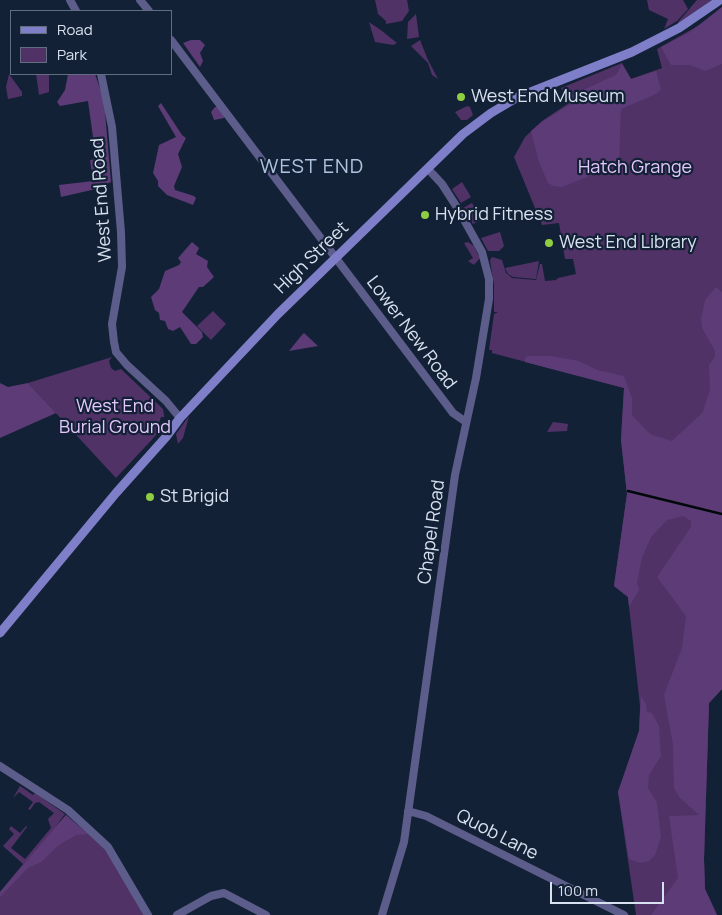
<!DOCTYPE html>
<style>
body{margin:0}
#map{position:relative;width:722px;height:915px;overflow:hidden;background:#132136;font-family:Manrope,sans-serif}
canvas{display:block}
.legend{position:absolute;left:10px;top:10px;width:162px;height:65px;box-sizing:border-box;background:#132136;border:1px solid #626e80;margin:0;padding:6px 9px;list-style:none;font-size:15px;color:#d8e1ef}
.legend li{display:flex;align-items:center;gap:10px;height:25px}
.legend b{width:25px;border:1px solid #626e80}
.scale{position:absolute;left:550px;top:882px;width:114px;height:22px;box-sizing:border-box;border:2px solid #d8e1ef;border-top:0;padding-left:6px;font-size:15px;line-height:18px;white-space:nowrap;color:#d8e1ef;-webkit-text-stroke:4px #132136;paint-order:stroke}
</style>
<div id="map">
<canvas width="722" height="915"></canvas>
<ul class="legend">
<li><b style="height:6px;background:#7f7ec8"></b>Road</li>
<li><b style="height:14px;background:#503267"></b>Park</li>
</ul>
<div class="scale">100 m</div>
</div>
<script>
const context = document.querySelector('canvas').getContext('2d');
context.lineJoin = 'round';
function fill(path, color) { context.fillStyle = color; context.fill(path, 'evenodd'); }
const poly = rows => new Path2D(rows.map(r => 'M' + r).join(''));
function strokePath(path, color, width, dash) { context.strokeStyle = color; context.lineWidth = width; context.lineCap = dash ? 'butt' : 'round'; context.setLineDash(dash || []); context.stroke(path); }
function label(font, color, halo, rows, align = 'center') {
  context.font = font + ' Manrope,sans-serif'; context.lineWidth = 4.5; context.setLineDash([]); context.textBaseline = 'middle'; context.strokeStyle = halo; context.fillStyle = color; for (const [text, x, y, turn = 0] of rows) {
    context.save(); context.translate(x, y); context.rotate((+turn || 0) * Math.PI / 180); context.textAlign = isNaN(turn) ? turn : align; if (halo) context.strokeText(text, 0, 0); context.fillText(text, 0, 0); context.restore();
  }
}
fill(poly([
 [375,0,407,0,409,11,402,21,386,24,386,21,378,14],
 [647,0,683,0,688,9,677,21,664,29,668,19,649,10],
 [697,0,712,0,679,24,678,22],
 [722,7,722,689,709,703,704,859,705,889,717,915,636,915,618,792,639,731,640,706,628,597,614,586,627,494,621,440,624,388,492,353,492,350,489,350,494,314,498,312,494,312,494,285,490,260,492,257,502,260,506,273,512,278,536,280,540,264,542,264,545,281,556,280,558,278,576,274,573,259,565,259,559,223,542,225,514,157,525,137,542,121,569,103,561,88,622,63,631,79,662,68,657,49,703,23],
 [416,14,419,37,407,39,408,22],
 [369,22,382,31,397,43,393,45,375,42],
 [420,40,428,60,438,79,432,75,428,63,411,46],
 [9,74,22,92,22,96,8,99,6,87],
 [36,74,49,74,49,92,39,95],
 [467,106,470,107,473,115,467,120,461,120,455,112],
 [462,182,471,197,461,203,452,189],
 [472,203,482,220,473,224,463,208],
 [500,232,504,246,499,251,488,251,481,238],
 [468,242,474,246,480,258,474,265,468,261,473,258,464,243],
 [539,261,536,279,513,277,508,274,505,268],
 [213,311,226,324,211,340,197,326],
 [112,357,109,361,111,368,115,371,121,369,163,409,164,415,164,417,161,417,159,423,162,424,159,432,116,478,28,383],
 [189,416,183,438,178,444,176,434],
 [553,422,568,424,567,431,547,432],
 [20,786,33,795,35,793,65,814,56,826,66,815,106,849,144,915,0,915,0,892,23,864,3,846,14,834,9,829,11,826,20,833,26,826,27,827,11,848,25,859,51,828,48,819,54,813,39,802,35,803,30,810,28,809,33,802,19,792,13,798]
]), '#503267');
fill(poly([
 [722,7,722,64,705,71,690,65,671,65,661,47,690,32],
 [191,40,200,40,205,45,200,53,203,61,200,67,183,43],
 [622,64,631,79,656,71,661,89,656,94,621,109,619,164,562,187,553,186,548,183,539,162,531,131,543,121,571,104,568,97,616,75],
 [68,74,95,74,104,100,111,182,96,189,61,197,59,185,93,181,90,160,96,159,88,101,60,106,57,102,65,90],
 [161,103,182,135,186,138,178,154,182,167,174,186,175,190,194,196,196,198,193,205,167,195,158,186,158,181,153,173,159,145,176,137,158,106],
 [215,107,220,107,225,113,224,118,214,120,211,112],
 [192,242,199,248,196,254,208,261,207,267,214,277,203,287,199,287,182,312,202,332,203,337,196,344,191,344,180,327,173,331,168,329,165,321,160,320,159,313,155,310,151,297,159,289,165,271,179,265,181,262,178,258],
 [716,287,722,292,722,689,709,703,704,859,705,889,717,915,651,915,678,878,669,816,699,815,680,798,674,788,673,745,664,695,682,648,686,616,657,577,691,527,691,521,683,516,667,520,651,537,642,558,637,582,639,590,629,607,628,597,614,586,627,494,621,440,624,388,525,362,525,359,527,356,551,356,579,361,597,370,624,376,632,398,632,415,650,434,672,441,703,412,710,389,709,365,715,357,715,351,702,328,701,319,705,300],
 [304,333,318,346,289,351,301,336],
 [0,383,8,387,28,383,56,413,0,438],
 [641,696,646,704,647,712,652,713,659,726,661,756,649,775,648,788,657,803,661,837,655,855,649,861,640,863,629,859,618,792,639,731],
 [66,815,88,834,76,835,59,845,41,862,28,868,0,897,0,892]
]), '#5c3b76');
strokePath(poly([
 [628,491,722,514]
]), '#00090a', 2.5);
strokePath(poly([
 [70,0,76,11],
 [140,0,149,11],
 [171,40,453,413,466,422],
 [101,74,112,127,121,232,122,267,112,324,114,342,116,352,127,365,166,401,180,418],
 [0,766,68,810,108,847,148,915],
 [408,811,426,816,624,915],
 [177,915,211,896,224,893,266,915],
 [382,915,404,842,455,475,476,378,489,299,489,279,482,252,458,209,442,184,428,169]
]), '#5d5d8b', 8);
strokePath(poly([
 [0,633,116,493,166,437,180,418,278,314,463,134,491,113,518,97,632,52,679,28,720,0]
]), '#7f7ec8', 9);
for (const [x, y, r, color] of [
 [461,97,5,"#8fcd41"],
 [425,215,5,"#8fcd41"],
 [549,243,5,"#8fcd41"],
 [150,497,5,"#8fcd41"]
]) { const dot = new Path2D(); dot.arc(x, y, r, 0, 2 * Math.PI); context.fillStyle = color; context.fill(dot); strokePath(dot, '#132136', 2); }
label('18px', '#d8e1ef', '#132136', [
 ["West End Museum",471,97],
 ["Hybrid Fitness",435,215],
 ["West End Library",559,243],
 ["St Brigid",160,497]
], 'left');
label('18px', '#e4c8fd', '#132136', [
 ["Hatch Grange",635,168],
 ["West End",115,407],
 ["Burial Ground",115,428]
]);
label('18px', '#d8e1ef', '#132136', [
 ["West End Road",102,200,-94],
 ["High Street",312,258,-44],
 ["Lower New Road",411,333,53],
 ["Chapel Road",432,532,-82],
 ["Quob Lane",497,835,27]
]);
context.letterSpacing = '1px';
label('20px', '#b0c3de', '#132136', [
 ["WEST END",312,167]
]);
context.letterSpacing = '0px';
</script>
